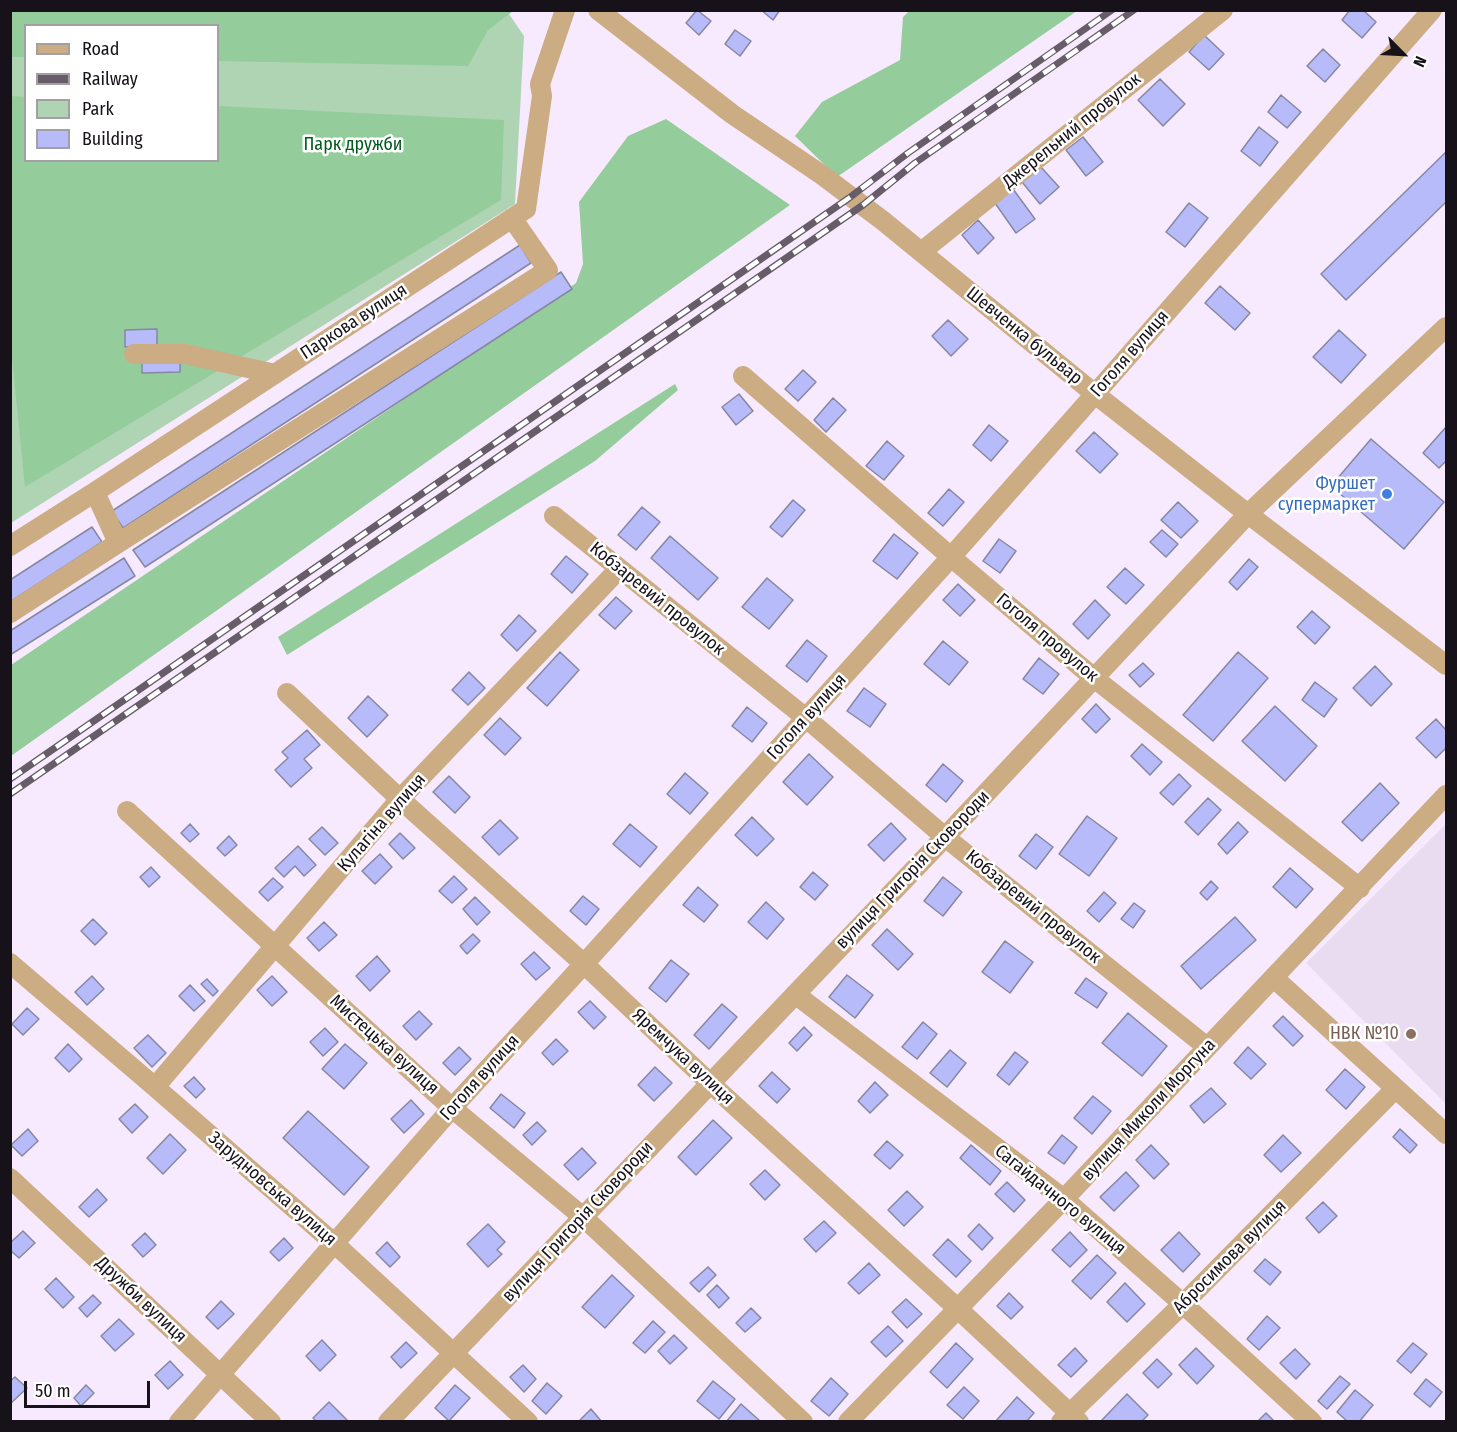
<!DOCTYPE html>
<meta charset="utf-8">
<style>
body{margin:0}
#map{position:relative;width:1457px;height:1432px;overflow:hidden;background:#f8eafe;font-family:"Fira Sans Condensed",sans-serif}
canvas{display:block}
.frame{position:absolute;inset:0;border:12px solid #171119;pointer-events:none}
.legend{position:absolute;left:24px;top:24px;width:195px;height:138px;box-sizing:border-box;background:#fff;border:2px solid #a2a0a3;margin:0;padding:8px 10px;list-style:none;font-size:18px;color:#171119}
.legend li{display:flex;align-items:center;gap:12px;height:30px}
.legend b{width:30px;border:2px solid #a2a0a3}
.north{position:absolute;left:1373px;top:24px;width:60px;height:60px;-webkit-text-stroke:4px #fff;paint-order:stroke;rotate:114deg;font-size:16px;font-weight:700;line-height:24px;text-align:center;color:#171119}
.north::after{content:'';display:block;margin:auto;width:21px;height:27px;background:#171119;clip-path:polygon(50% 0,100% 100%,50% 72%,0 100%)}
.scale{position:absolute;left:24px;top:1381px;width:126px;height:27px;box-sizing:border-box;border:3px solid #171119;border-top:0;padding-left:8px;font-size:18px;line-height:21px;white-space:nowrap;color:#171119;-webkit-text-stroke:4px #fff;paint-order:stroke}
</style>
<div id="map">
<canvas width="1457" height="1432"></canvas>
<div class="frame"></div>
<ul class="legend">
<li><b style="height:8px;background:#ccac83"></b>Road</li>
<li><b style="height:8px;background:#665d69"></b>Railway</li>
<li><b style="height:16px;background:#afd4b3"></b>Park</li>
<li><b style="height:16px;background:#b7bbfa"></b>Building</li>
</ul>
<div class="north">N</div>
<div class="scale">50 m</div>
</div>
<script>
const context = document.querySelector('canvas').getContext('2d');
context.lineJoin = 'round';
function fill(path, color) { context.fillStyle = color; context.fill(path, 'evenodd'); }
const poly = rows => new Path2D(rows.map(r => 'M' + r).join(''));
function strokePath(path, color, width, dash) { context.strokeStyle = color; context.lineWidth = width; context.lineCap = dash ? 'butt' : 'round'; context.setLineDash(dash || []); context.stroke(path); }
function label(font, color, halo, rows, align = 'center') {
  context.font = font + ' "Fira Sans Condensed",sans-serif'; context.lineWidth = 5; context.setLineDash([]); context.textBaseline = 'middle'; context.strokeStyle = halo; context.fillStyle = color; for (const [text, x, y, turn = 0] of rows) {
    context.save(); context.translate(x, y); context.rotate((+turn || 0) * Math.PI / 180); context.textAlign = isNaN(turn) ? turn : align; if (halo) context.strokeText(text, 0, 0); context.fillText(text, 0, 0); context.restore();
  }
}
fill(poly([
 [1446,824,1446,1104,1306,963]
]), '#e9dcf0');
fill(poly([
 [11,11,507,11,524,36,515,204,11,523],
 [26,26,218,26,218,160,26,160]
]), '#afd4b3');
fill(poly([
 [11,10,513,10,513,11,488,30,468,66,218,61,218,26,26,26,25,57,11,57],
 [909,11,1077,11,837,177,795,136,822,102,900,60,903,17],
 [10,96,25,97,26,160,218,160,218,106,504,120,501,200,25,487,10,338],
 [666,119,790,205,11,756,11,665,576,283,583,264,579,202,628,136],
 [675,384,678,390,595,461,287,655,278,637]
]), '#95cc9b');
const building = poly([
 [697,10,711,21,699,35,686,23,697,10],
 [761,10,780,10,773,20,761,10],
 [1350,10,1363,10,1376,22,1362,38,1342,20,1350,10],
 [735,30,751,41,740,56,725,44,735,30],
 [1204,35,1224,54,1209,70,1189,52,1204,35],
 [1323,49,1340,65,1325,82,1307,66,1323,49],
 [1160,79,1185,104,1163,126,1138,100,1160,79],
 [1281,95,1301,112,1287,128,1268,112,1281,95],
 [1259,127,1278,142,1260,166,1241,151,1259,127],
 [1083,137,1103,162,1086,176,1066,150,1083,137],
 [1446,152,1446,202,1346,300,1321,274,1446,152],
 [1040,166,1059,187,1040,204,1022,182,1040,166],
 [1013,189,1035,219,1016,233,995,203,1013,189],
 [1189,203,1208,218,1185,247,1166,232,1189,203],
 [978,220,994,238,978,254,962,235,978,220],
 [520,245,531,263,123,528,112,511,520,245],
 [561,272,572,289,145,567,133,550,561,272],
 [1220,286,1250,313,1235,330,1205,303,1220,286],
 [948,320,968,339,951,356,932,336,948,320],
 [157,329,157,346,125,347,125,330,157,329],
 [1339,330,1366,355,1341,383,1313,357,1339,330],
 [180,357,180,372,142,373,142,358,180,357],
 [803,370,816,382,798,401,785,389,803,370],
 [739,394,753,411,736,425,722,407,739,394],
 [833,398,846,410,826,432,814,420,833,398],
 [989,425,1008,441,991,461,973,445,989,425],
 [1446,427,1446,461,1439,468,1423,453,1446,427],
 [1094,432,1118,454,1100,473,1076,451,1094,432],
 [1371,439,1444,502,1404,549,1331,486,1371,439],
 [887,441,904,456,884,480,866,466,887,441],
 [949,489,964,502,943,526,928,513,949,489],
 [793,500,805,510,782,537,770,527,793,500],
 [1178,502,1198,521,1181,538,1161,520,1178,502],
 [642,507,660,522,636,550,618,535,642,507],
 [92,527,102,542,10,602,10,580,92,527],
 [1162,530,1178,544,1166,557,1150,542,1162,530],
 [894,534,918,553,897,579,873,561,894,534],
 [670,536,718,578,698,600,651,558,670,536],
 [999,539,1016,551,1000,573,983,561,999,539],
 [566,556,588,574,572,593,551,574,566,556],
 [124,558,135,576,10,655,10,631,124,558],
 [1249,559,1258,567,1237,590,1229,582,1249,559],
 [1125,568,1144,585,1126,604,1107,587,1125,568],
 [767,578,793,600,769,629,742,607,767,578],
 [958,584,975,600,960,616,943,600,958,584],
 [616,597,632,611,615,629,599,615,616,597],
 [1095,600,1110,615,1088,639,1073,624,1095,600],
 [1312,611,1330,627,1315,644,1297,627,1312,611],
 [519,615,536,631,517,651,501,635,519,615],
 [807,640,827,656,807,682,786,666,807,640],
 [943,641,968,662,949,685,924,664,943,641],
 [560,652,579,670,547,706,527,688,560,652],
 [1238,652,1268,678,1213,741,1183,715,1238,652],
 [1039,658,1059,674,1043,694,1023,679,1039,658],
 [1143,663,1154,674,1140,687,1129,675,1143,663],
 [1375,666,1392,684,1371,706,1353,688,1375,666],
 [469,672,485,688,468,705,452,690,469,672],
 [1315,682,1337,699,1324,717,1302,700,1315,682],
 [864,688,886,704,870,727,847,711,864,688],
 [368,696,388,715,367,737,348,718,368,696],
 [1096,704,1110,719,1096,733,1082,719,1096,704],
 [1275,706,1317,746,1285,781,1242,741,1275,706],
 [747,707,767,723,752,742,732,726,747,707],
 [500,718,521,738,505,755,484,735,500,718],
 [1436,719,1446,730,1446,748,1436,758,1416,738,1436,719],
 [307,730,320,745,304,759,312,768,291,787,275,770,288,758,282,752,307,730],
 [1142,744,1162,762,1150,775,1131,756,1142,744],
 [809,754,833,777,807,805,783,782,809,754],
 [943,764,963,781,946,802,926,785,943,764],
 [685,773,708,793,690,814,667,794,685,773],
 [1179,774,1191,786,1173,805,1160,793,1179,774],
 [449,776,470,797,455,813,433,792,449,776],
 [1380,783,1399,803,1362,841,1342,822,1380,783],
 [1208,798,1221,810,1198,835,1185,822,1208,798],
 [1087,816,1117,838,1089,876,1059,854,1087,816],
 [752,817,774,839,757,856,735,835,752,817],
 [500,820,518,838,499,855,482,837,500,820],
 [1238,822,1248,832,1227,854,1218,844,1238,822],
 [891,823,906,839,884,861,868,845,891,823],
 [190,824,199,834,190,842,181,833,190,824],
 [630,824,657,847,640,867,613,844,630,824],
 [322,827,338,843,325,855,309,839,322,827],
 [400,833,415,848,403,859,389,844,400,833],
 [1036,834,1053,847,1036,869,1019,856,1036,834],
 [229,836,237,845,225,856,217,848,229,836],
 [298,846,316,865,304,876,295,866,284,877,275,868,298,846],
 [380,854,392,867,375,884,362,871,380,854],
 [151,867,160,877,149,887,140,877,151,867],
 [1290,868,1313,889,1296,908,1273,887,1290,868],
 [813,872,828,885,815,900,800,887,813,872],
 [454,876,467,889,452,903,439,891,454,876],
 [943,877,962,892,943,916,924,901,943,877],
 [273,878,283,887,268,901,259,892,273,878],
 [1211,881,1218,888,1207,900,1200,893,1211,881],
 [698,887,718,905,704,922,683,905,698,887],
 [1104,892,1116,903,1099,922,1087,911,1104,892],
 [583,896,599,909,586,925,570,911,583,896],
 [475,897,490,912,477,925,463,909,475,897],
 [766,902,784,919,767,939,748,922,766,902],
 [1134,903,1145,911,1133,928,1121,919,1134,903],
 [1235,917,1256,940,1201,989,1181,966,1235,917],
 [93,919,107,933,95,945,81,931,93,919],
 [324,922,337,935,319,951,307,938,324,922],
 [887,929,913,954,898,970,872,945,887,929],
 [473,934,480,941,467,954,460,946,473,934],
 [1005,941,1033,962,1010,993,982,972,1005,941],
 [534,952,550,968,536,980,521,964,534,952],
 [377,956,390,971,370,991,356,976,377,956],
 [671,960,689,974,666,1002,649,988,671,960],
 [847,975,873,995,855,1018,829,997,847,975],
 [92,976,104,989,87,1005,75,992,92,976],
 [272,976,287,992,272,1006,257,990,272,976],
 [1086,978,1107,993,1097,1008,1075,993,1086,978],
 [207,979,218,991,213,996,201,984,207,979],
 [190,985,205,1001,194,1011,179,996,190,985],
 [590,1001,606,1017,594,1029,578,1012,590,1001],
 [722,1004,737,1017,709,1049,694,1035,722,1004],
 [27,1008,39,1019,23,1035,12,1024,27,1008],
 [419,1011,432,1024,416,1040,403,1026,419,1011],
 [1128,1013,1167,1046,1142,1076,1102,1043,1128,1013],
 [1283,1016,1303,1036,1293,1046,1273,1026,1283,1016],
 [923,1022,937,1034,917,1059,902,1047,923,1022],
 [804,1027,812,1035,797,1051,789,1043,804,1027],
 [325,1028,338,1042,323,1056,310,1042,325,1028],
 [148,1035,166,1053,152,1067,134,1048,148,1035],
 [556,1039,568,1051,553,1065,542,1053,556,1039],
 [68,1044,82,1059,69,1072,55,1058,68,1044],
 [345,1044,367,1063,344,1089,322,1069,345,1044],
 [459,1047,471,1059,455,1075,443,1063,459,1047],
 [1248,1047,1266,1064,1251,1079,1234,1063,1248,1047],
 [950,1050,966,1063,947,1087,930,1073,950,1050],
 [1015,1052,1028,1062,1009,1085,997,1075,1015,1052],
 [655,1067,672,1083,654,1101,638,1085,655,1067],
 [1345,1069,1365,1087,1346,1109,1326,1090,1345,1069],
 [772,1072,790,1089,777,1103,759,1086,772,1072],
 [194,1077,205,1089,196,1098,184,1086,194,1077],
 [875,1082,888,1095,870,1113,858,1101,875,1082],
 [1211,1088,1226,1104,1204,1123,1190,1106,1211,1088],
 [501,1094,525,1113,514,1128,490,1108,501,1094],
 [1093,1096,1111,1111,1092,1134,1074,1118,1093,1096],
 [411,1100,424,1114,404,1133,391,1119,411,1100],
 [135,1104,148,1117,132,1133,119,1119,135,1104],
 [308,1111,369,1167,344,1195,283,1138,308,1111],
 [713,1120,732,1138,696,1175,678,1157,713,1120],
 [537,1122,546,1131,532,1145,523,1135,537,1122],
 [28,1129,38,1141,22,1156,11,1145,28,1129],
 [1400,1129,1417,1145,1410,1153,1393,1137,1400,1129],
 [170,1134,186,1150,163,1174,147,1158,170,1134],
 [1062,1135,1077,1147,1064,1164,1048,1153,1062,1135],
 [1283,1135,1301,1153,1281,1172,1264,1155,1283,1135],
 [887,1141,903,1155,890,1169,874,1155,887,1141],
 [971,1145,1001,1171,990,1185,960,1158,971,1145],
 [1151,1145,1169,1164,1154,1179,1136,1160,1151,1145],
 [582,1148,596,1163,578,1180,564,1165,582,1148],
 [765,1170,780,1185,765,1200,750,1184,765,1170],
 [1126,1172,1139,1186,1114,1211,1100,1197,1126,1172],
 [1007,1182,1025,1200,1014,1212,995,1194,1007,1182],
 [97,1189,107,1200,89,1217,79,1207,97,1189],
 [907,1191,923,1207,904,1226,888,1210,907,1191],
 [1323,1202,1337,1216,1319,1233,1306,1218,1323,1202],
 [824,1221,836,1233,816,1252,804,1239,824,1221],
 [488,1224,505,1242,497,1250,502,1254,488,1267,467,1244,488,1224],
 [979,1224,993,1238,982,1250,968,1236,979,1224],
 [23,1231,35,1243,19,1258,10,1250,10,1243,23,1231],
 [1070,1232,1087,1250,1070,1267,1052,1250,1070,1232],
 [1179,1232,1200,1254,1183,1272,1161,1250,1179,1232],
 [145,1233,156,1245,143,1257,132,1245,145,1233],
 [284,1238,293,1248,279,1261,270,1252,284,1238],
 [948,1239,971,1261,956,1277,933,1255,948,1239],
 [387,1242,400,1257,390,1267,376,1253,387,1242],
 [1097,1255,1116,1273,1091,1299,1072,1281,1097,1255],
 [1265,1259,1281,1272,1270,1285,1254,1271,1265,1259],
 [869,1263,880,1275,859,1294,848,1283,869,1263],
 [708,1267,716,1275,699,1292,690,1283,708,1267],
 [612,1275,634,1296,605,1328,582,1307,612,1275],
 [56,1278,74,1297,63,1308,45,1289,56,1278],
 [1125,1283,1145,1304,1127,1322,1107,1302,1125,1283],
 [717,1285,729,1298,719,1308,707,1295,717,1285],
 [1009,1293,1023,1307,1011,1319,997,1306,1009,1293],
 [93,1295,101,1303,87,1317,79,1308,93,1295],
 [906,1299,922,1314,907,1328,892,1312,906,1299],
 [221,1301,234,1314,218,1329,206,1317,221,1301],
 [751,1308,761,1318,745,1332,736,1323,751,1308],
 [1267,1316,1280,1328,1259,1350,1247,1339,1267,1316],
 [119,1319,134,1334,115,1351,101,1336,119,1319],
 [653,1321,665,1332,645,1353,633,1343,653,1321],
 [888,1326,903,1341,886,1357,871,1342,888,1326],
 [674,1335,687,1348,670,1364,658,1351,674,1335],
 [322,1340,336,1355,320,1371,306,1356,322,1340],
 [406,1342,417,1353,401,1368,391,1357,406,1342],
 [956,1343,973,1359,947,1388,930,1372,956,1343],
 [1413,1343,1427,1354,1411,1373,1397,1361,1413,1343],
 [1075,1348,1087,1361,1071,1377,1058,1365,1075,1348],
 [1196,1348,1214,1366,1197,1384,1179,1365,1196,1348],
 [1295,1349,1310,1364,1296,1379,1280,1363,1295,1349],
 [1157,1359,1172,1374,1158,1388,1143,1373,1157,1359],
 [170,1361,183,1375,168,1389,155,1375,170,1361],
 [523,1365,536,1379,524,1392,510,1377,523,1365],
 [1340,1376,1350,1384,1327,1409,1318,1401,1340,1376],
 [15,1377,27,1388,10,1404,10,1381,15,1377],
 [831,1378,848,1394,829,1416,811,1401,831,1378],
 [1426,1379,1442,1392,1430,1407,1414,1394,1426,1379],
 [713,1381,735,1399,719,1419,697,1401,713,1381],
 [547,1383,562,1396,546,1414,532,1401,547,1383],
 [86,1385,94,1393,81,1406,74,1398,86,1385],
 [455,1385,470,1398,449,1421,435,1408,455,1385],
 [964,1387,979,1401,963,1419,947,1405,964,1387],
 [1355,1390,1373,1405,1359,1422,1348,1422,1337,1412,1355,1390],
 [1127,1394,1148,1415,1141,1422,1103,1422,1102,1420,1127,1394],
 [1017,1397,1034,1413,1026,1422,995,1422,1017,1397],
 [329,1402,347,1420,345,1422,317,1422,313,1418,329,1402],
 [741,1404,760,1421,759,1422,726,1422,741,1404],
 [591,1409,602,1422,578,1422,591,1409],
 [1266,1413,1275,1422,1257,1422,1266,1413]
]);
fill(building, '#b7bbfa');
strokePath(building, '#8688a1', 1.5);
strokePath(poly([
 [598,10,732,114,822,175,882,220,1095,394,1248,514,1446,665],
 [921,252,1223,10],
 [134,354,185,354,275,374],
 [743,376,951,557,1094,678,1360,888],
 [95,492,118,543],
 [554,516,806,718,945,837,1207,1047],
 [10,546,95,492,526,209,542,96,540,84,565,10],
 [10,613,118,543,548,270,512,218],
 [287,693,400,799,584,964,710,1083,957,1308,1079,1422],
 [127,811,452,1108,583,1217,803,1422],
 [10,963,155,1087,335,1244,528,1422],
 [1274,978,1446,1134],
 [795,994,1064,1199,1183,1304,1312,1422],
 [155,1087,400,799,619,569],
 [10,1178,271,1422],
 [179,1422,452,1108,584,964,951,557,1095,394,1432,10],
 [388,1422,945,837,1248,514,1446,327],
 [848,1422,1064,1199,1446,795],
 [1061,1422,1183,1304,1395,1089]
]), '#ccac83', 20);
const rail = poly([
 [10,779,849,198,908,153,1112,10],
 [10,794,863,205,915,163,1134,10]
]);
strokePath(rail, '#665d69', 7);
strokePath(rail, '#fff', 4.5, [14]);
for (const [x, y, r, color] of [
 [1387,494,6,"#3f7fe0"],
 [1411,1034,6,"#8d6e63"]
]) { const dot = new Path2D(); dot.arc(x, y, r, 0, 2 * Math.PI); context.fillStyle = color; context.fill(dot); strokePath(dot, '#fff', 2); }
label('18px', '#171119', '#fff', [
 ["Джерельний провулок",1072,131,-39],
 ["Паркова вулиця",354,322,-33],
 ["Шевченка бульвар",1024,336,39],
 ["Гоголя вулиця",1130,354,-49],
 ["Кобзаревий провулок",657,599,39],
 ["Гоголя провулок",1047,638,40],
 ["Гоголя вулиця",807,717,-48],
 ["Кулагіна вулиця",382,823,-49],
 ["вулиця Григорія Сковороди",913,870,-46],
 ["Кобзаревий провулок",1033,907,39],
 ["Мистецька вулиця",384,1045,42],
 ["Яремчука вулиця",683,1057,43],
 ["Гоголя вулиця",480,1078,-48],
 ["вулиця Миколи Моргуна",1149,1110,-47],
 ["Зарудновська вулиця",272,1189,41],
 ["Сагайдачного вулиця",1060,1200,39],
 ["вулиця Григорія Сковороди",578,1222,-47],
 ["Абросимова вулиця",1230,1257,-45],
 ["Дружби вулиця",141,1300,43]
]);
label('18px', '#035b1f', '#fff', [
 ["Парк дружби",353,145]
]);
label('18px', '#366cbe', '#fff', [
 ["Фуршет",1375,484],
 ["супермаркет",1375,505]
], 'right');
label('18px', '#785e54', '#fff', [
 ["НВК №10",1399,1034]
], 'right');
</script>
